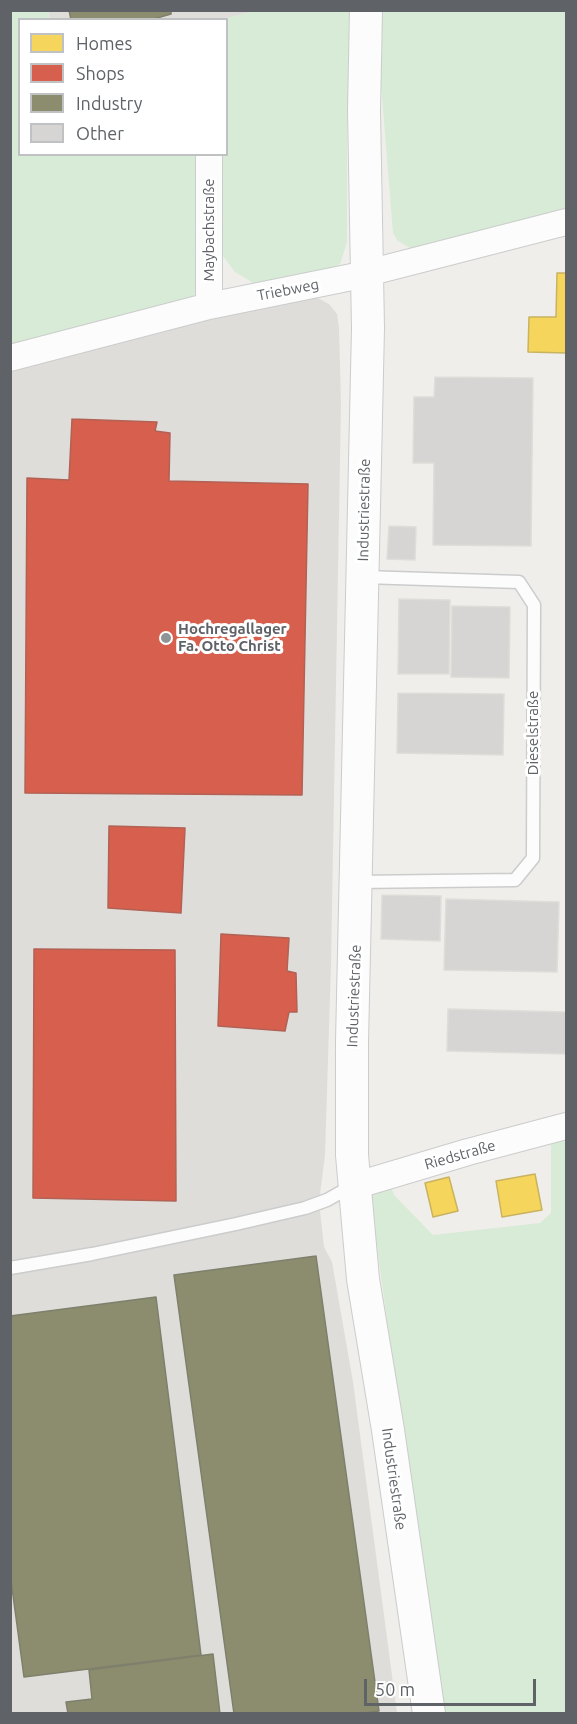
<!DOCTYPE html>
<meta charset="utf-8">
<style>
body{margin:0}
#map{position:relative;width:577px;height:1724px;overflow:hidden;background:#efeeea;font-family:Ubuntu,sans-serif}
canvas{display:block}
.frame{position:absolute;inset:0;border:12px solid #5f6368;pointer-events:none}
.legend{position:absolute;left:18px;top:18px;width:210px;height:138px;box-sizing:border-box;background:#fff;border:2px solid #bfc1c3;margin:0;padding:8px 10px;list-style:none;font-size:18px;color:#5f6368}
.legend li{display:flex;align-items:center;gap:12px;height:30px}
.legend b{width:30px;border:2px solid #bfc1c3}
.scale{position:absolute;left:364px;top:1679px;width:172px;height:27px;box-sizing:border-box;border:3px solid #5f6368;border-top:0;padding-left:8px;font-size:18px;line-height:21px;white-space:nowrap;color:#5f6368;-webkit-text-stroke:4px #fff;paint-order:stroke}
</style>
<div id="map">
<canvas width="577" height="1724"></canvas>
<div class="frame"></div>
<ul class="legend">
<li><b style="height:16px;background:#f6d55c"></b>Homes</li>
<li><b style="height:16px;background:#d6604d"></b>Shops</li>
<li><b style="height:16px;background:#8c8c6e"></b>Industry</li>
<li><b style="height:16px;background:#d6d5d3"></b>Other</li>
</ul>
<div class="scale">50 m</div>
</div>
<script>
const context = document.querySelector('canvas').getContext('2d');
context.lineJoin = 'round';
function fill(path, color) { context.fillStyle = color; context.fill(path, 'evenodd'); }
const poly = rows => new Path2D(rows.map(r => 'M' + r).join(''));
function strokePath(path, color, width, dash) { context.strokeStyle = color; context.lineWidth = width; context.lineCap = dash ? 'butt' : 'round'; context.setLineDash(dash || []); context.stroke(path); }
function label(font, color, halo, rows, align = 'center') {
  context.font = font + ' Ubuntu,sans-serif'; context.lineWidth = 6; context.setLineDash([]); context.textBaseline = 'middle'; context.strokeStyle = halo; context.fillStyle = color; for (const [text, x, y, turn = 0] of rows) {
    context.save(); context.translate(x, y); context.rotate((+turn || 0) * Math.PI / 180); context.textAlign = isNaN(turn) ? turn : align; if (halo) context.strokeText(text, 0, 0); context.fillText(text, 0, 0); context.restore();
  }
}
fill(poly([
 [48,11,255,11,221,20,50,19],
 [314,296,329,304,337,314,339,328,341,403,331,964,325,1155,319,1202,324,1247,332,1262,353,1382,397,1713,11,1714,11,370,270,303]
]), '#dfddda');
fill(poly([
 [10,11,48,11,50,19,20,20,20,154,196,155,198,285,192,300,11,349],
 [255,11,355,11,347,129,347,242,340,264,326,271,255,284,235,272,223,256,220,155,226,154,226,20,221,19],
 [380,11,566,11,566,215,424,251,410,248,398,241,393,233,380,72],
 [566,1134,566,1713,442,1713,369,1190,390,1184,394,1195,433,1235,540,1223,551,1213,551,1138]
]), '#d8ebd6');
const homes = poly([
 [557,273,566,273,566,353,528,352,529,317,556,317,557,273],
 [535,1174,542,1210,502,1217,496,1181,535,1174],
 [449,1177,458,1211,433,1217,425,1183,449,1177]
]);
fill(homes, '#f6d55c');
strokePath(homes, '#c9b360', 1.5);
const shops = poly([
 [72,419,157,422,155,431,170,433,169,481,308,484,302,795,25,793,27,478,69,480,72,419],
 [109,826,185,828,181,913,108,908,109,826],
 [221,934,289,938,287,971,296,973,297,1012,289,1012,285,1031,218,1026,221,934],
 [34,949,175,950,176,1201,33,1198,34,949]
]);
fill(shops, '#d6604d');
strokePath(shops, '#b26155', 1.5);
const industry = poly([
 [69,10,171,10,171,14,150,20,71,20,69,10],
 [316,1256,379,1711,359,1714,234,1714,174,1275,316,1256],
 [156,1297,201,1655,24,1677,10,1573,10,1316,156,1297],
 [213,1654,220,1714,68,1714,66,1702,92,1699,89,1670,213,1654]
]);
fill(industry, '#8c8c6e');
strokePath(industry, '#7e806c', 1.5);
const building = poly([
 [435,377,533,378,531,546,433,545,434,463,413,463,414,397,434,397,435,377],
 [389,526,416,527,415,560,387,559,389,526],
 [399,599,450,600,449,674,398,674,399,599],
 [452,606,510,607,509,678,451,677,452,606],
 [398,693,504,694,503,755,397,753,398,693],
 [382,895,441,896,440,941,381,939,382,895],
 [446,899,559,902,557,972,444,970,446,899],
 [448,1009,566,1012,566,1054,447,1051,448,1009]
]);
fill(building, '#d6d5d3');
strokePath(building, '#deddd9', 1.5);
const service = poly([
 [357,882,515,880,533,858,534,605,519,582,364,577],
 [10,1268,92,1254,236,1224,305,1208,327,1200,352,1186]
]);
const minor = poly([
 [209,154,209,306],
 [10,358,209,306,352,277,566,222],
 [354,1186,468,1152,566,1126]
]);
const tertiary = poly([
 [366,10,364,111,368,328,352,1041,352,1155,363,1279,388,1430,429,1714]
]);
strokePath(service, '#cbcccc', 15);
strokePath(minor, '#cbcccc', 28);
strokePath(tertiary, '#cbcccc', 34);
strokePath(service, '#fdfcfc', 12);
strokePath(minor, '#fdfcfc', 26);
strokePath(tertiary, '#fdfcfc', 32);
for (const [x, y, r, color] of [
 [166,638,6,"#919496"]
]) { const dot = new Path2D(); dot.arc(x, y, r, 0, 2 * Math.PI); context.fillStyle = color; context.fill(dot); strokePath(dot, '#fff', 2); }
label('15px', '#5f6368', '#fff', [
 ["Maybachstraße",209,230,-90],
 ["Triebweg",288,290,-11],
 ["Industriestraße",364,510,-89],
 ["Dieselstraße",533,733,-90],
 ["Industriestraße",354,996,-88],
 ["Riedstraße",460,1155,-16],
 ["Industriestraße",394,1479,82]
]);
label('bold 15px', '#5f6368', '#fff', [
 ["Hochregallager",178,629],
 ["Fa. Otto Christ",178,646]
], 'left');
</script>
